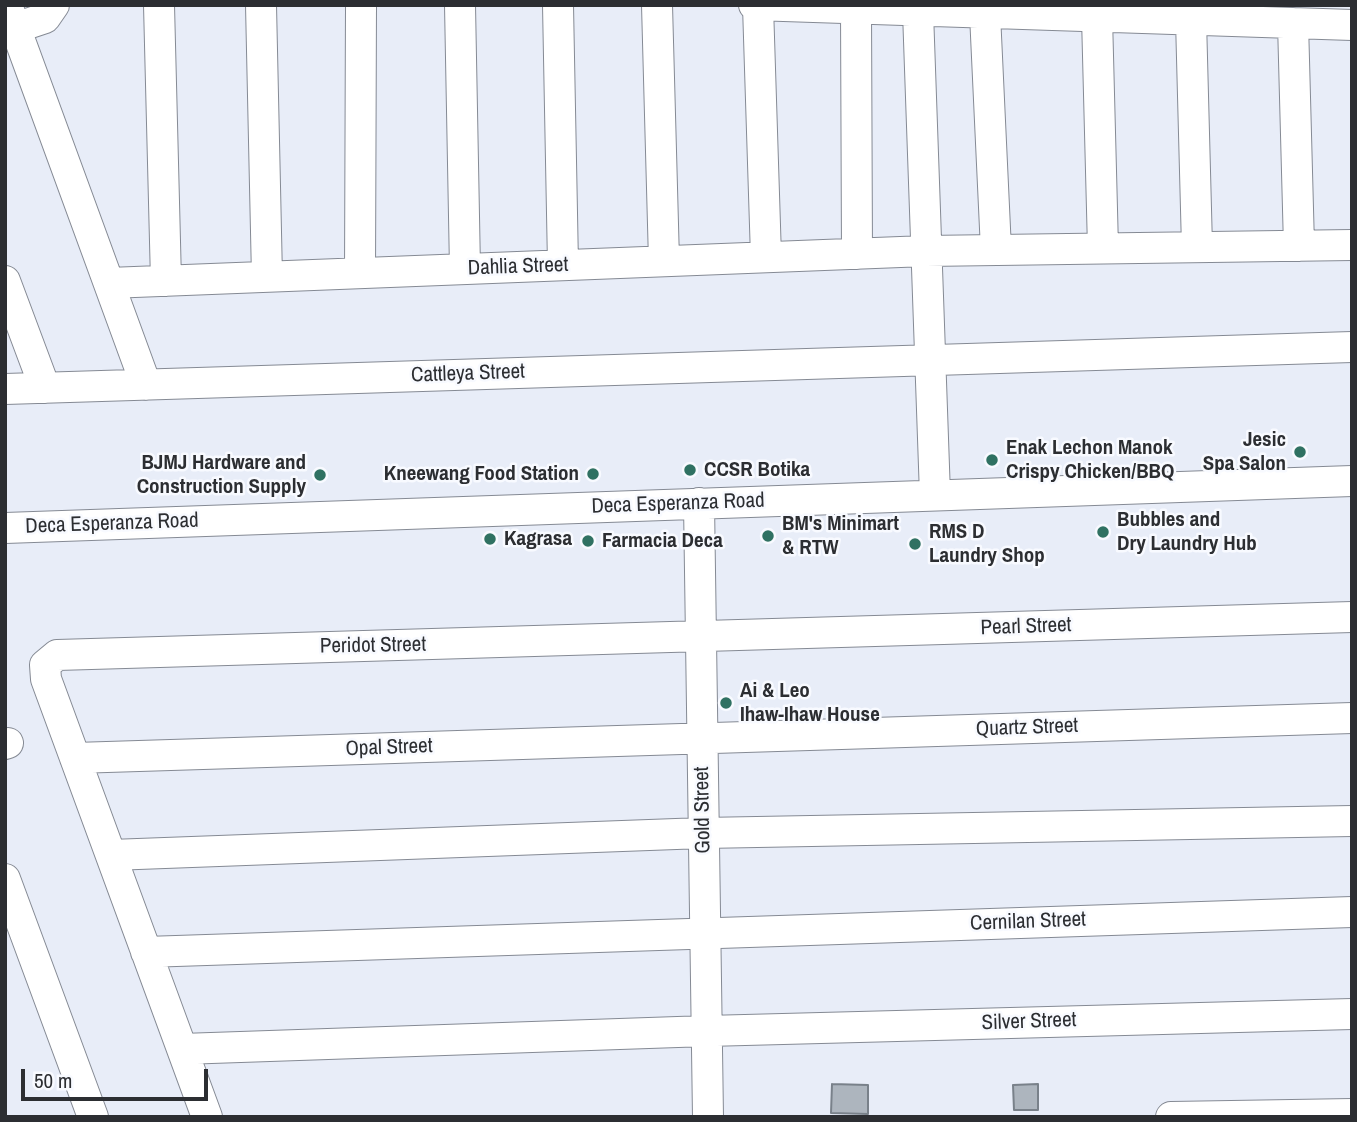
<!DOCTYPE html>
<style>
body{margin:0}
#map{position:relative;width:1357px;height:1122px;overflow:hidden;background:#e8edf8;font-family:"Archivo Narrow",sans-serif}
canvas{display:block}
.frame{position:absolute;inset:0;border:7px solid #2c2e32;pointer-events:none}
.scale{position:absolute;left:21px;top:1069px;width:187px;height:32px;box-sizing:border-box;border:4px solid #2c2e32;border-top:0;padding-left:9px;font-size:21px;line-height:24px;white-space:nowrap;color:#2c2e32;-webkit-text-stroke:5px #f8faff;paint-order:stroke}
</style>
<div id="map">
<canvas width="1357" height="1122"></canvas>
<div class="frame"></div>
<div class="scale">50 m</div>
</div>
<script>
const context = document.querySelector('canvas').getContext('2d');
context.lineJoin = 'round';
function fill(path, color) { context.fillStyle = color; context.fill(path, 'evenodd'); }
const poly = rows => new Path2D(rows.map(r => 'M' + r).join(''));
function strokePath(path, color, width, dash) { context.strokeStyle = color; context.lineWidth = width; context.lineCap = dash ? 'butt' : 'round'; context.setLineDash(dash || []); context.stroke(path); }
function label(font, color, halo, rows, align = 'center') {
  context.font = font + ' "Archivo Narrow",sans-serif'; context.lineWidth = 5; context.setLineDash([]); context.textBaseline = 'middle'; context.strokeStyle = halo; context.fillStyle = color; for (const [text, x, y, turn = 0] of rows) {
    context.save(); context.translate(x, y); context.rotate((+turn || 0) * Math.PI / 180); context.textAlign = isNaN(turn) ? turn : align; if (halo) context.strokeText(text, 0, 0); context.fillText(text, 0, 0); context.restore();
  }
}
const building = poly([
 [832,1084,868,1085,868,1114,831,1113,832,1084],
 [1038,1084,1038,1110,1014,1110,1013,1085,1038,1084]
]);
fill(building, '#adb5be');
strokePath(building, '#79818a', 2);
const minor = poly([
 [7,5,146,385],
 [159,5,166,281],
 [261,5,267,277],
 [460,5,465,269],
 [558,5,563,265],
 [657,5,664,261],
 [754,5,1352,25],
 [758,6,766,257],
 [856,10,857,254],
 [918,12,935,495],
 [985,14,996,250],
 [1097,17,1103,248],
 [1191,20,1197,247],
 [1293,23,1299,246],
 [15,28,45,18,54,5],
 [360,273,361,5],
 [5,281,45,388],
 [109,283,926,251,1352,245],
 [5,389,1352,347],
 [699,503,708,1117],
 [5,528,1352,481],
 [5,744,8,743],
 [75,758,1352,718],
 [111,855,703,833,1352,821],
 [5,879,93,1117],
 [146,952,1352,912],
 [182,1049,707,1031,1352,1014],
 [207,1117,46,679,45,665,57,655,1352,617],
 [1171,1117,1352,1114]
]);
strokePath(minor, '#858a94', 32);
strokePath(minor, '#fff', 30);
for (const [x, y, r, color] of [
 [1300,452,7,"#2f7162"],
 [992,460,7,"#2f7162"],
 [690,470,7,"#2f7162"],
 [593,474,7,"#2f7162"],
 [320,475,7,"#2f7162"],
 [1103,532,7,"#2f7162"],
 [768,536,7,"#2f7162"],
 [490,539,7,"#2f7162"],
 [588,541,7,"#2f7162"],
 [915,544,7,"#2f7162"],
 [726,703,7,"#2f7162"]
]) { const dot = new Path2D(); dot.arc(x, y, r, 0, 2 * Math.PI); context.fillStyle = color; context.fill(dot); strokePath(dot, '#f8faff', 2.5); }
label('21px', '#2c2e32', '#f8faff', [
 ["Dahlia Street",518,267,-2],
 ["Cattleya Street",468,374,-2],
 ["Deca Esperanza Road",678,504,-2],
 ["Deca Esperanza Road",112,524,-2],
 ["Pearl Street",1026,627,-2],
 ["Peridot Street",373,646,-1],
 ["Quartz Street",1027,728,-2],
 ["Opal Street",389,748,-2],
 ["Gold Street",703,810,-91],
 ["Cernilan Street",1028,922,-2],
 ["Silver Street",1029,1022,-2]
]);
label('bold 21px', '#2c2e32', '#f8faff', [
 ["Jesic",1286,440,"right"],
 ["Spa Salon",1286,464,"right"],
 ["Enak Lechon Manok",1006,448],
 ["Crispy Chicken/BBQ",1006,472],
 ["BJMJ Hardware and",306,463,"right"],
 ["Construction Supply",306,487,"right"],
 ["CCSR Botika",704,470],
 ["Kneewang Food Station",579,474,"right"],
 ["Bubbles and",1117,520],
 ["Dry Laundry Hub",1117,544],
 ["BM's Minimart",782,524],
 ["& RTW",782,548],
 ["RMS D",929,532],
 ["Laundry Shop",929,556],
 ["Kagrasa",504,539],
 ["Farmacia Deca",602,541],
 ["Ai & Leo",740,691],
 ["Ihaw-Ihaw House",740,715]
], 'left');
</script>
